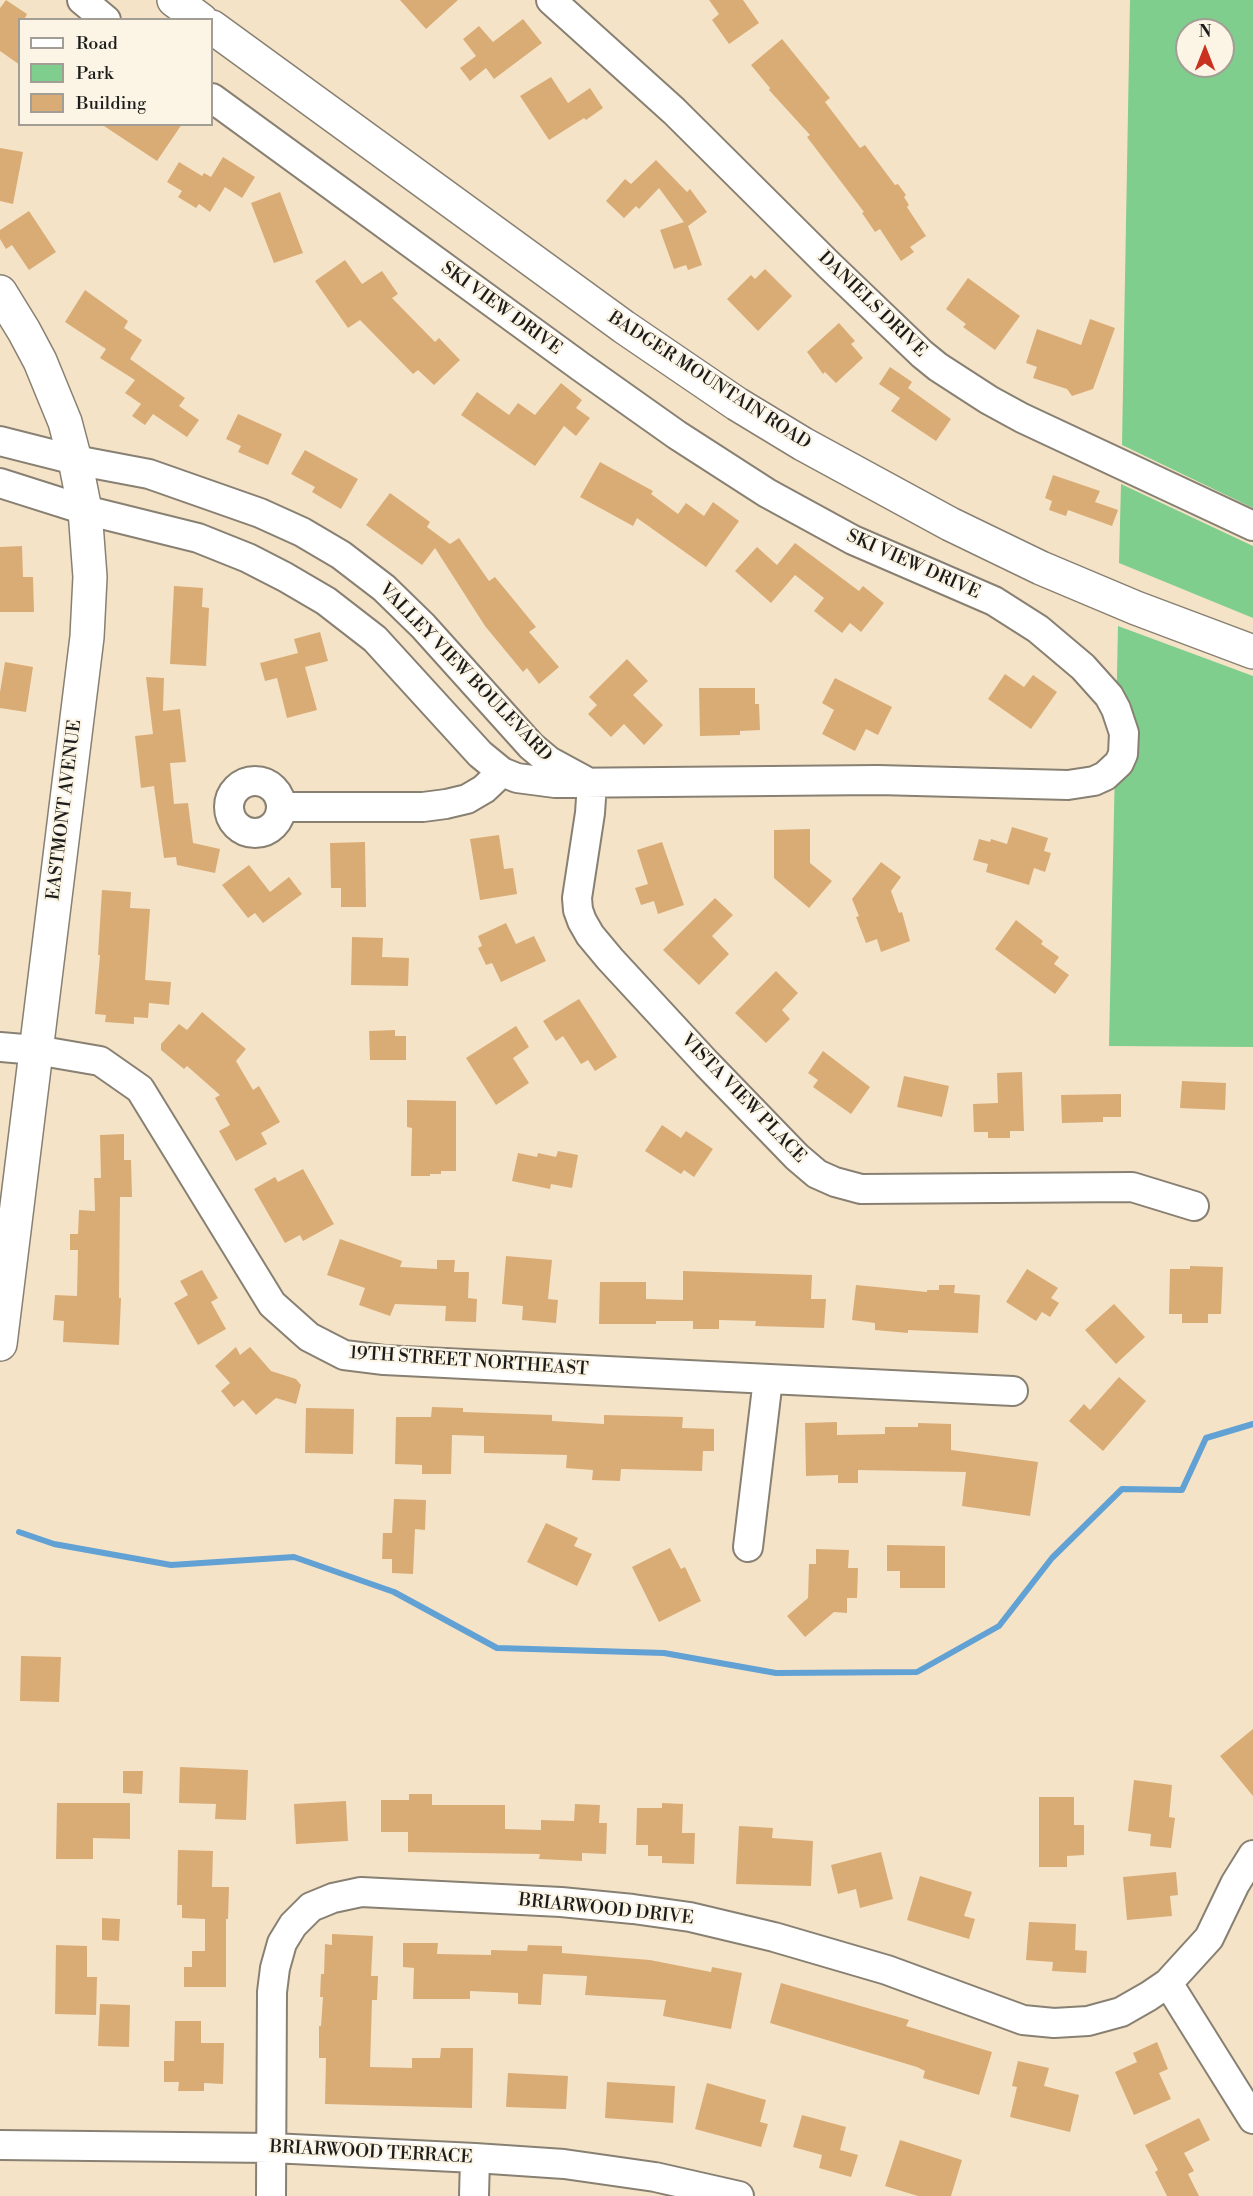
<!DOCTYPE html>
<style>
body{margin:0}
#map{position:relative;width:1253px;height:2196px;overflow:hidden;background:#f5e3c8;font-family:"Libre Bodoni",serif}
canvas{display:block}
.legend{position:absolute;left:18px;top:18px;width:195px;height:108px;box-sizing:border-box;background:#fcf5e5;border:2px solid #a29e95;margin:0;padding:8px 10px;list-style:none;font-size:18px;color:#1c1c1c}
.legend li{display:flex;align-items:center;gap:12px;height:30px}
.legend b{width:30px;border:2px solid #a29e95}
.north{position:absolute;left:1175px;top:18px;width:60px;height:60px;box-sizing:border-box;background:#fcf5e5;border:2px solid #a29e95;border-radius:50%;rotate:0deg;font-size:16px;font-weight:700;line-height:24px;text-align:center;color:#1c1c1c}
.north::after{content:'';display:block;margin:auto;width:21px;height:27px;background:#c8321e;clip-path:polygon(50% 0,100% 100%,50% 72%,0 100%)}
</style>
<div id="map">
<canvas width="1253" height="2196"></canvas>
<ul class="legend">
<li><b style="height:8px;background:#fff"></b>Road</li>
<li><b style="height:16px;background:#7fce8d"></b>Park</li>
<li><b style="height:16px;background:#d9ac76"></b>Building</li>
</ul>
<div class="north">N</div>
</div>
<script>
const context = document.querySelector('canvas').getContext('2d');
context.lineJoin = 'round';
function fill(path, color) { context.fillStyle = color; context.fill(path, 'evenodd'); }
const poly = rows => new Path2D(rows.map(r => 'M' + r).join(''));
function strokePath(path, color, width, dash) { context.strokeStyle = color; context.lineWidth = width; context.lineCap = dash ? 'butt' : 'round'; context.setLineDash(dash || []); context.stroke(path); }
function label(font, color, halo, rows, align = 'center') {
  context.font = font + ' "Libre Bodoni",serif'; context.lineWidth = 4.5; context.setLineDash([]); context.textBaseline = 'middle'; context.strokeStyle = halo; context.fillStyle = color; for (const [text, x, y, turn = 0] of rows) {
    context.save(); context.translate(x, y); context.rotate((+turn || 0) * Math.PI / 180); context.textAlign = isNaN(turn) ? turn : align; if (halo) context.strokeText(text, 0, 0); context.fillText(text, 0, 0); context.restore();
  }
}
fill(poly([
 [1130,0,1253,0,1253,508,1122,445],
 [1187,30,1223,30,1223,66,1187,66],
 [1121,484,1253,546,1253,618,1119,563],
 [1118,626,1253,676,1253,1047,1109,1046]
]), '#7fce8d');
strokePath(poly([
 [19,1532,54,1544,171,1565,294,1557,394,1592,497,1648,664,1653,776,1673,917,1672,999,1626,1052,1558,1122,1489,1182,1490,1206,1438,1253,1424]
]), '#61a1d4', 6);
fill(poly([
 [6,0,27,14,24,20,20,20,20,65,0,51,0,8],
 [400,0,458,0,426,29],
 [709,0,743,0,759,23,729,44,712,20,719,14],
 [523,19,542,43,494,79,486,68,470,81,460,68,476,56,463,39,479,26,493,42],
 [782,39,830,98,825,102,860,148,865,145,895,185,898,184,906,195,904,197,909,205,907,207,926,236,910,247,914,252,901,261,880,229,875,232,862,213,864,212,807,137,810,135,769,90,770,88,751,65],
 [551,77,568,103,590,88,603,108,586,120,584,118,549,140,520,96],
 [101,124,182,124,157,161],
 [0,148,23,152,13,204,0,201],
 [223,157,255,177,242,198,225,187,210,212,199,204,196,208,178,197,182,191,167,182,179,162,202,176,204,173,211,177],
 [656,160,687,192,690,189,707,212,688,226,702,265,688,270,686,265,674,269,660,230,684,222,659,188,639,209,636,206,624,218,606,201,625,179,631,184],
 [280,192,303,253,274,263,251,203],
 [29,211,56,252,29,270,12,245,6,249,0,239,0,230],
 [345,260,362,284,382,271,398,294,392,298,435,342,439,338,460,360,434,385,418,370,413,374,360,320,348,328,315,281],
 [765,269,792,296,758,331,727,299,751,275,755,279],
 [968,278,1020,316,995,350,963,327,966,324,946,309],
 [85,290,128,321,124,328,142,340,130,359,185,398,179,406,199,420,187,437,153,414,145,425,132,416,141,404,125,393,135,380,100,358,106,349,65,322],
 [1090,319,1115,328,1093,389,1072,396,1067,389,1033,378,1037,367,1026,363,1037,329,1081,345],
 [839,323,855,341,851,344,863,358,836,383,825,372,823,374,807,352],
 [890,367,912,382,908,388,951,419,936,441,891,411,900,398,879,384],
 [561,383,582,400,576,408,590,418,576,436,564,426,535,466,461,415,477,392,509,415,518,403,535,415],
 [238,414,282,434,268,465,238,452,241,446,226,439],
 [305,450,358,479,341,509,312,492,315,487,291,474],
 [600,462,653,491,651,494,678,514,686,503,704,516,713,502,739,521,706,567,637,518,633,526,580,497],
 [1053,475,1100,491,1095,502,1118,510,1112,526,1068,510,1066,516,1049,510,1052,501,1045,498],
 [390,493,430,522,427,527,450,544,459,538,489,581,495,577,536,627,529,632,559,667,539,684,527,668,523,672,485,626,435,548,422,565,366,525],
 [795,543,859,591,863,586,884,603,861,632,850,623,842,633,814,611,824,598,795,575,771,603,735,571,757,547,777,565],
 [22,546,23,577,33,577,34,612,0,612,0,547],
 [174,586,203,588,202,607,209,608,206,666,170,664],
 [320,632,328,661,305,667,317,710,287,718,277,678,265,681,260,663,298,653,294,639],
 [627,659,648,681,633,695,663,725,644,745,624,724,611,737,588,714,597,705,589,697],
 [5,662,33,667,26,712,0,708,0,692],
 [1005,674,1024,687,1033,675,1057,692,1031,729,988,699],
 [146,677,164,678,163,711,180,709,186,762,170,763,174,804,188,803,193,843,220,849,215,873,177,865,176,857,164,858,154,786,141,788,135,736,153,734],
 [835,678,892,707,878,735,866,729,855,751,822,734,834,710,822,703],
 [699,688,755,688,755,704,759,704,760,730,740,731,740,735,700,736],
 [1012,827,1048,838,1044,851,1051,853,1045,872,1034,868,1029,885,986,872,988,864,973,860,979,839,990,842,991,839,1007,844],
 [810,829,810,863,832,881,809,908,774,878,774,830],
 [499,835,504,869,513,868,517,894,480,900,470,839],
 [365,842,366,907,341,907,341,888,331,888,330,843],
 [662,842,684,905,658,914,654,901,641,905,635,888,648,884,637,850],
 [881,862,901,877,891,891,899,913,902,912,910,941,881,952,877,939,866,943,856,917,859,916,852,899],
 [249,865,270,892,289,877,302,894,263,923,255,913,248,918,222,885],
 [102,890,131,892,130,908,150,909,145,980,171,982,169,1005,149,1003,148,1018,134,1017,134,1024,105,1022,106,1015,95,1014,100,955,98,955],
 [715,898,733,915,712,936,729,954,699,985,663,950],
 [1016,920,1043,941,1041,944,1059,957,1054,964,1069,975,1055,994,995,949],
 [506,923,516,944,534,936,546,961,501,982,492,963,486,965,478,948,482,946,478,936],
 [352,937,383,938,382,957,409,958,408,986,351,985],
 [776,971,798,993,782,1010,790,1019,766,1043,735,1013],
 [579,999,617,1057,595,1071,588,1060,581,1064,563,1036,556,1041,543,1021],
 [202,1012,246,1049,236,1061,253,1090,259,1086,280,1122,261,1133,267,1144,236,1161,219,1131,230,1125,215,1098,220,1095,187,1066,184,1069,161,1050,161,1044,179,1024,187,1030],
 [516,1026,529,1047,513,1058,529,1083,496,1105,466,1058],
 [395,1030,395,1036,406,1036,406,1060,370,1060,369,1031],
 [823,1051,870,1087,851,1114,813,1087,818,1080,808,1073],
 [1022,1072,1024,1131,1010,1131,1010,1138,988,1138,988,1132,974,1132,973,1104,998,1103,997,1073],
 [904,1076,949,1086,942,1117,897,1107],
 [1182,1081,1226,1083,1225,1110,1180,1108],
 [1121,1094,1121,1117,1103,1117,1103,1122,1062,1123,1061,1095],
 [407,1100,456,1101,456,1171,441,1171,441,1174,430,1174,430,1176,411,1176,412,1128,407,1127],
 [662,1125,681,1138,686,1131,713,1149,694,1177,684,1170,681,1174,645,1151],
 [124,1134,124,1160,131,1160,132,1197,120,1197,119,1298,121,1298,119,1345,63,1342,64,1321,53,1320,55,1295,77,1296,78,1250,70,1250,70,1234,78,1234,79,1210,95,1211,94,1178,101,1178,100,1135],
 [558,1151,578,1155,572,1188,551,1184,550,1189,512,1181,518,1153,537,1157,538,1153,556,1157],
 [303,1169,334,1224,303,1241,300,1235,285,1243,254,1189,275,1177,278,1182],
 [340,1239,402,1261,400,1267,437,1269,437,1260,455,1260,454,1272,469,1272,468,1298,477,1299,476,1322,445,1321,446,1306,395,1304,390,1316,359,1305,365,1288,327,1275],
 [506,1256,552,1260,548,1299,558,1300,556,1323,522,1320,523,1306,502,1304],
 [1190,1266,1223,1267,1221,1314,1208,1314,1208,1323,1182,1323,1182,1314,1169,1314,1170,1269,1190,1269],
 [1027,1269,1058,1288,1051,1298,1059,1303,1050,1317,1042,1312,1036,1321,1006,1302],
 [202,1270,218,1298,211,1302,226,1329,198,1345,174,1303,188,1295,180,1281],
 [683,1271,812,1275,811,1299,826,1299,824,1328,755,1326,756,1321,719,1320,719,1329,693,1329,693,1321,656,1321,656,1324,599,1324,600,1282,646,1282,646,1299,683,1300],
 [856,1285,927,1292,927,1290,939,1290,939,1285,955,1285,954,1293,980,1295,978,1333,908,1330,908,1333,875,1330,875,1323,852,1320],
 [1114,1304,1145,1337,1116,1364,1085,1330],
 [236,1347,240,1355,250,1347,271,1371,296,1379,301,1385,296,1404,276,1398,256,1415,243,1400,234,1407,221,1391,230,1383,215,1366],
 [1119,1377,1146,1401,1103,1451,1069,1421,1084,1404,1090,1410],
 [432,1407,463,1408,463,1412,552,1415,552,1421,604,1424,604,1415,683,1417,682,1428,714,1429,714,1451,703,1451,702,1471,621,1469,620,1481,592,1480,593,1470,566,1468,567,1455,484,1453,484,1436,452,1435,451,1474,422,1474,422,1465,395,1464,396,1417,431,1417],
 [306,1408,354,1409,353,1454,305,1453],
 [837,1422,837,1435,885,1434,885,1427,918,1427,918,1423,951,1424,951,1450,1038,1462,1030,1516,962,1506,966,1472,858,1470,858,1483,838,1483,838,1475,806,1476,805,1423],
 [394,1499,426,1500,425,1530,415,1529,413,1574,392,1573,392,1559,382,1559,383,1533,392,1533],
 [546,1523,578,1538,574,1546,592,1554,577,1586,527,1562],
 [887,1545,945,1546,945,1588,900,1588,900,1571,887,1571],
 [670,1548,681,1569,685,1567,701,1601,659,1622,632,1567],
 [816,1549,849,1550,848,1568,858,1568,857,1598,847,1598,847,1613,834,1612,805,1637,787,1616,808,1598,809,1564,816,1564],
 [21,1656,61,1657,59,1702,20,1701],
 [1253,1729,1253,1796,1220,1756],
 [180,1767,248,1770,246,1820,215,1819,216,1804,179,1803],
 [123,1771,143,1771,142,1794,123,1793],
 [1134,1780,1172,1785,1169,1817,1175,1818,1171,1848,1150,1846,1151,1834,1128,1831],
 [409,1794,432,1794,432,1805,505,1805,505,1829,541,1830,541,1820,574,1821,575,1804,600,1805,599,1823,607,1823,606,1854,582,1853,582,1861,539,1859,540,1854,408,1852,408,1832,381,1832,381,1800,409,1800],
 [1039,1797,1074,1797,1074,1825,1084,1825,1084,1855,1067,1856,1067,1867,1039,1867],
 [346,1801,348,1841,296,1844,294,1804],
 [57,1803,130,1803,130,1839,93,1838,93,1859,56,1859],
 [662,1803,683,1804,682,1833,695,1833,694,1864,662,1863,662,1856,648,1856,648,1845,636,1845,637,1808,662,1808],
 [739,1826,773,1828,772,1838,813,1841,811,1886,736,1884],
 [178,1850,213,1851,212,1887,229,1887,228,1919,226,1919,226,1987,184,1987,184,1967,192,1967,192,1951,205,1951,205,1919,182,1918,182,1905,177,1905],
 [881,1852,893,1899,860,1908,856,1889,838,1894,831,1865],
 [1176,1872,1178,1895,1170,1896,1172,1916,1127,1920,1123,1877],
 [920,1876,972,1892,964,1916,975,1919,969,1939,907,1920],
 [102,1918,120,1919,119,1941,102,1940],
 [1029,1922,1076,1924,1075,1950,1087,1951,1086,1973,1052,1971,1053,1962,1026,1960],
 [332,1934,373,1936,371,1976,378,1976,377,2000,372,2000,370,2067,412,2068,412,2058,440,2058,441,2048,473,2048,472,2108,325,2104,326,2058,319,2058,319,2026,321,2026,323,1997,320,1997,321,1974,324,1974,325,1944,332,1945],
 [403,1943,438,1943,437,1954,491,1955,491,1950,527,1951,528,1945,562,1946,562,1953,650,1960,711,1972,712,1967,742,1973,731,2029,663,2016,666,2000,585,1995,587,1976,543,1974,541,2005,518,2004,518,1993,470,1991,470,1999,413,1999,414,1968,403,1967],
 [56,1945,87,1946,87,1977,97,1977,96,2015,55,2014],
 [781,1983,909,2020,906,2026,992,2052,979,2095,923,2078,925,2071,917,2067,770,2023],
 [100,2004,130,2005,129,2047,98,2046],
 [175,2021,201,2021,201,2043,224,2043,223,2084,204,2083,204,2091,178,2091,179,2082,164,2082,164,2061,174,2061],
 [1157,2042,1168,2069,1159,2073,1171,2099,1134,2115,1115,2072,1137,2062,1133,2053],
 [1018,2061,1049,2068,1044,2086,1079,2095,1070,2132,1010,2117,1017,2087,1012,2086],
 [508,2073,568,2076,566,2109,506,2107],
 [607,2082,675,2086,673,2123,605,2118],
 [707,2083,766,2100,760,2122,768,2124,761,2147,695,2129],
 [802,2115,846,2127,840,2150,858,2155,851,2177,819,2168,822,2155,793,2147],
 [1199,2118,1210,2140,1184,2153,1194,2171,1188,2174,1199,2196,1167,2196,1155,2172,1158,2170,1145,2145],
 [900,2140,962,2160,951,2196,918,2196,885,2186]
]), '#d9ac76');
const minor = poly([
 [82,0,106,20],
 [551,0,674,111,829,265,922,354,938,367,989,400,1022,418,1253,526],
 [0,441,75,460,149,474,260,513,302,532,341,555,384,588,423,626,531,746,549,761,584,780],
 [0,483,85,510,198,538,248,558,285,577,326,601,375,639,480,754,502,772,517,778,555,783,878,780,1068,785,1094,781,1105,776,1119,763,1123,754,1124,733,1116,709,1109,696,1083,667,1038,629,994,601,853,540,767,493,677,435,581,367,212,98],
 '229 807a26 26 0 1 1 52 0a26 26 0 1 1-52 0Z',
 [592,783,590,813,577,898,578,910,582,921,590,935,610,959,707,1064,797,1157,817,1174,835,1182,861,1189,1132,1187,1194,1206],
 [282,807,423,807,446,804,467,799,484,789,502,772],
 [0,1047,36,1050,100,1061,140,1089,272,1304,309,1337,344,1355,384,1360,1013,1391],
 [748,1547,768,1379],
 [1168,1983,1253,2119],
 [0,2145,272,2148,475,2158,564,2164,655,2177,739,2196],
 [271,2196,272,1992,275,1968,282,1943,293,1925,311,1907,333,1898,361,1892,561,1902,633,1909,690,1917,774,1937,887,1970,1023,2020,1054,2023,1088,2021,1121,2012,1149,1996,1168,1983,1209,1938,1235,1884,1253,1855],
 [474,2196,475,2158]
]);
const major = poly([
 [174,0,201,20],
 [212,27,624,327,737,404,803,444,950,524,1041,568,1136,608,1253,652],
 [0,292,24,331,40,361,65,422,75,460,85,510,90,577,87,637,0,1344]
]);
strokePath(minor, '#888072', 32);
strokePath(major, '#888072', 36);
strokePath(minor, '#fff', 28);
strokePath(major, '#fff', 33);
label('18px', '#1c1c1c', '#fcf5e5', [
 ["DANIELS DRIVE",872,305,44],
 ["SKI VIEW DRIVE",501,309,36],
 ["BADGER MOUNTAIN ROAD",709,381,33],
 ["SKI VIEW DRIVE",913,565,24],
 ["VALLEY VIEW BOULEVARD",465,673,46],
 ["EASTMONT AVENUE",65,810,-83],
 ["VISTA VIEW PLACE",743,1099,46],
 ["19TH STREET NORTHEAST",469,1362,4],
 ["BRIARWOOD DRIVE",606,1910,6],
 ["BRIARWOOD TERRACE",371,2153,3]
]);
</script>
